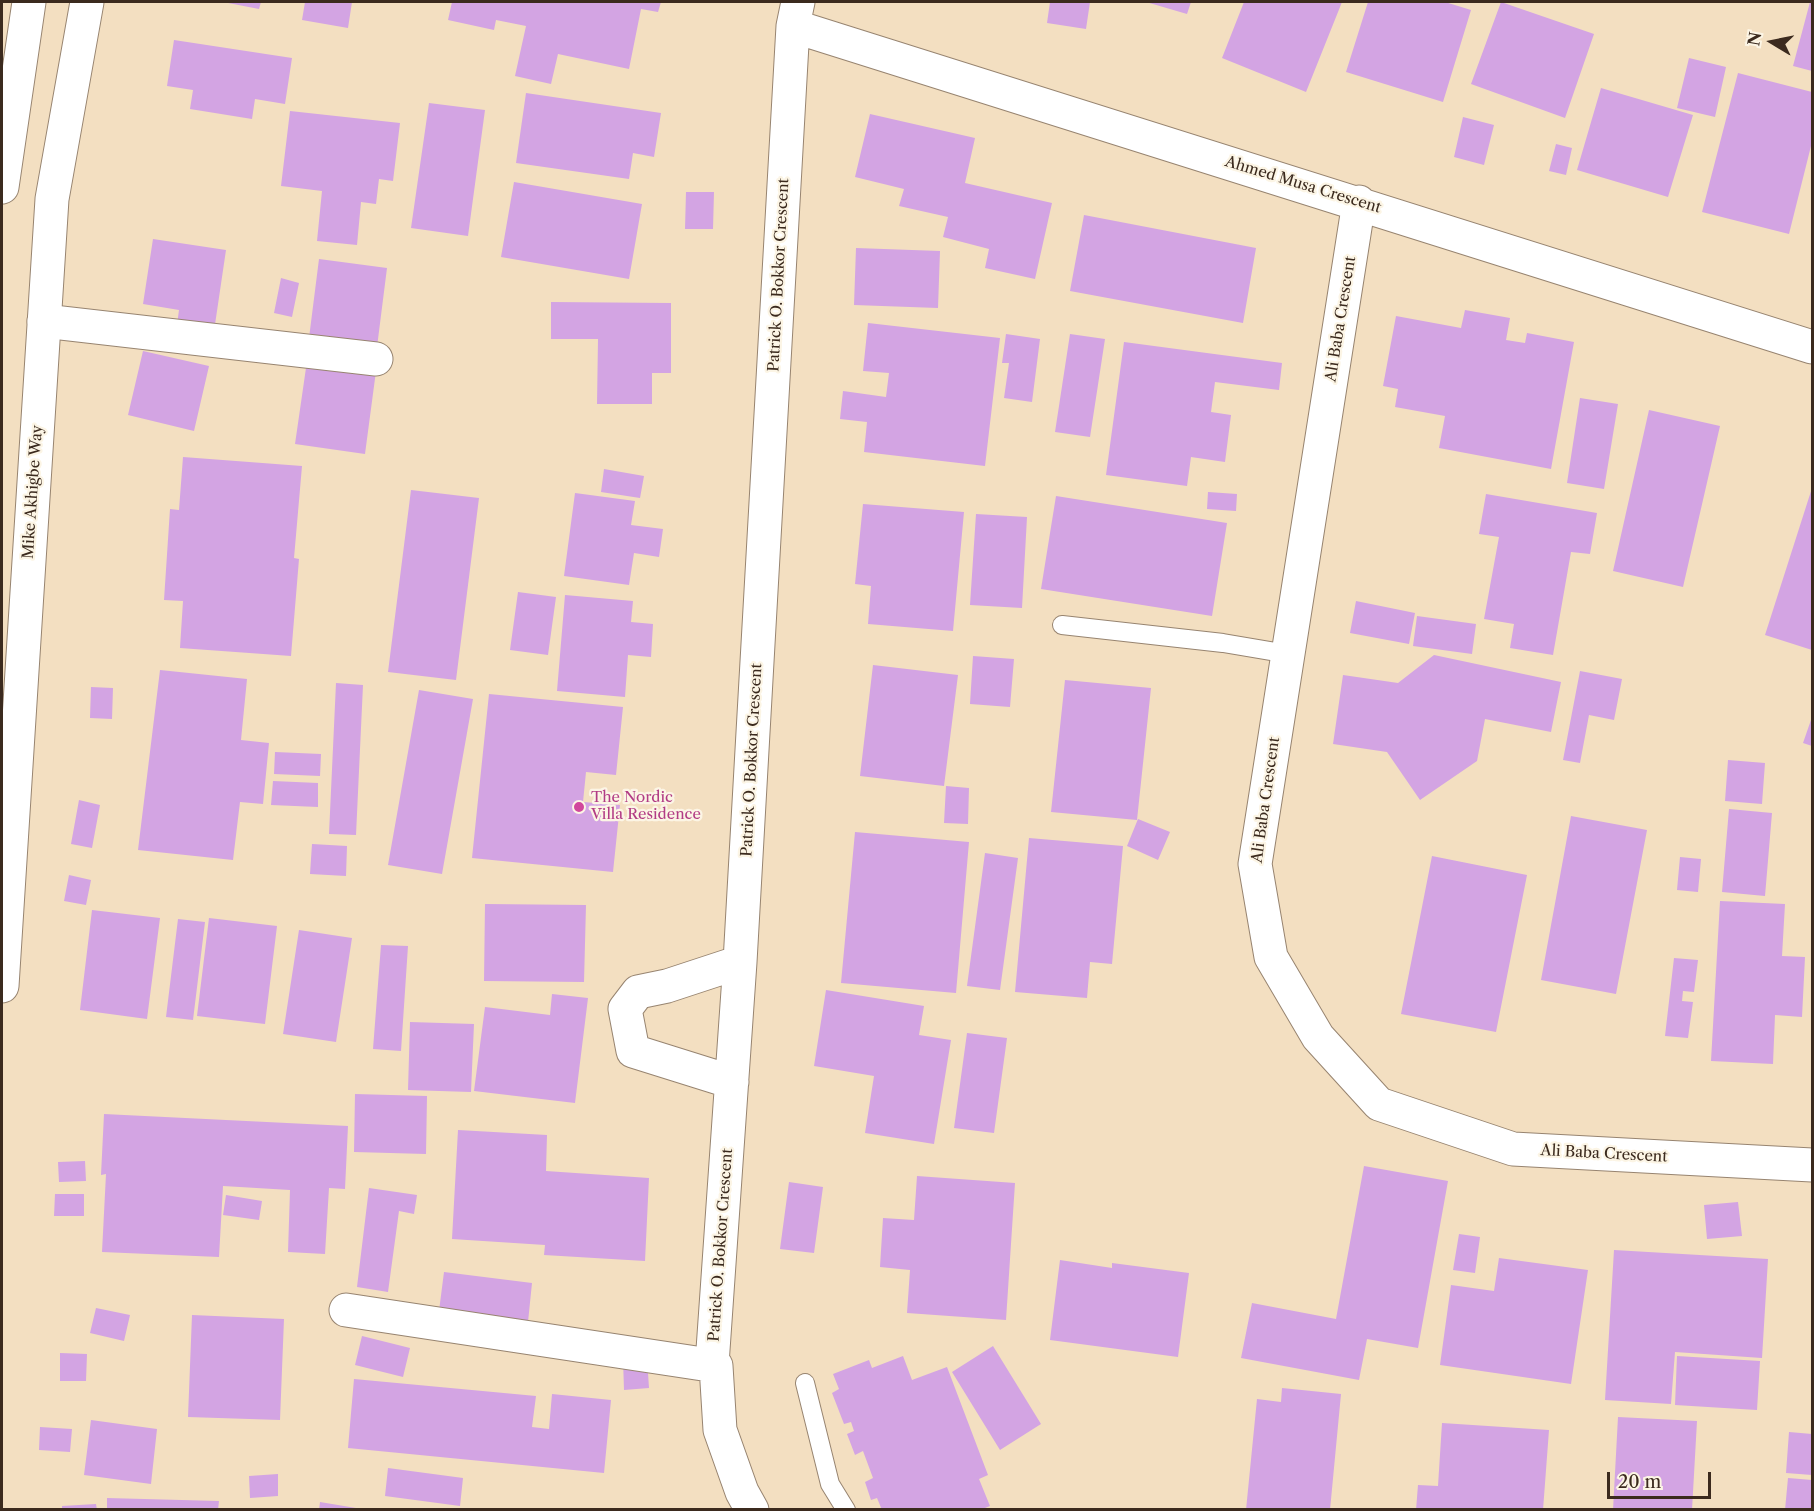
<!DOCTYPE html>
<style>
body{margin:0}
#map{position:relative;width:1814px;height:1511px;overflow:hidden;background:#f3dfc1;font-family:"Libre Caslon Text",serif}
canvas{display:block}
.frame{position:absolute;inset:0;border:3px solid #3b2a1e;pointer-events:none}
.north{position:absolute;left:1742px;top:12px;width:60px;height:60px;-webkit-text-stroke:4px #fcf5e5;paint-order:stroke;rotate:280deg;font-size:16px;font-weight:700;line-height:24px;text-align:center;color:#3b2a1e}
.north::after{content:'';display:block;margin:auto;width:21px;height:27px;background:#3b2a1e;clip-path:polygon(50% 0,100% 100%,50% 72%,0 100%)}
.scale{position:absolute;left:1607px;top:1472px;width:104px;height:27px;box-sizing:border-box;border:3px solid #3b2a1e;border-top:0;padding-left:8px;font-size:18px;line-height:21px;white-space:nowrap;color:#3b2a1e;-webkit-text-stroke:4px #fcf5e5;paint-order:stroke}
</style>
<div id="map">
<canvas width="1814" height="1511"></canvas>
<div class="frame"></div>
<div class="north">N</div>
<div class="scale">20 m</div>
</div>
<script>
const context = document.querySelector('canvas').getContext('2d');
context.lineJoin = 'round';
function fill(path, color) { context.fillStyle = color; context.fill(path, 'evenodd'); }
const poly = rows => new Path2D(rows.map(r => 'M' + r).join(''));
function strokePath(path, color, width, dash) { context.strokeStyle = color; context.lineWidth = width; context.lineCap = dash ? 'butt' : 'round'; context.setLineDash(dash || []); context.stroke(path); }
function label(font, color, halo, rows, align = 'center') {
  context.font = font + ' "Libre Caslon Text",serif'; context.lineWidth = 4.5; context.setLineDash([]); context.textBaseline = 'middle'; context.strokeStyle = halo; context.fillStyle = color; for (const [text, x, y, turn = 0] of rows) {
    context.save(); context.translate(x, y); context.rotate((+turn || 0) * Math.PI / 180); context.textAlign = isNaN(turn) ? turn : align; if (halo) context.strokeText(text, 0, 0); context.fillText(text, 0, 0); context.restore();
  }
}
fill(poly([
 [223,2,261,2,259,9],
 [305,2,352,2,348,28,302,20],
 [452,2,661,2,658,12,641,9,629,69,558,54,551,84,515,76,526,26,496,20,494,30,448,20],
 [1050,2,1090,2,1086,29,1047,23],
 [1146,2,1191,2,1187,14],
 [1244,2,1342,2,1306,92,1222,58],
 [1368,2,1445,2,1471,10,1443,102,1346,72],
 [1501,2,1594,34,1565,118,1471,84],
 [1810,2,1812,2,1812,71,1793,66],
 [174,40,292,58,285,104,255,99,252,119,190,109,193,90,167,86],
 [1689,58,1726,67,1715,117,1677,108],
 [1738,73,1812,92,1812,142,1789,234,1702,212],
 [1601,88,1693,115,1668,197,1577,170],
 [526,93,661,113,654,157,633,153,629,179,516,163],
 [429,103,485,110,468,236,411,228],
 [290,111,400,123,393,181,379,179,376,204,361,202,357,245,317,241,322,191,281,186],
 [870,114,975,138,965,183,1052,203,1035,279,985,268,989,249,943,237,948,217,899,206,904,189,855,177],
 [1463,117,1494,125,1484,165,1454,157],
 [1556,144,1572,148,1566,175,1549,171],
 [514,182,642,204,629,279,501,257],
 [686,192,714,192,713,229,685,229],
 [1084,215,1256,248,1243,323,1070,291],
 [153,239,226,250,213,338,176,332,179,310,143,304],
 [856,248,940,251,938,308,854,305],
 [319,259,387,268,377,347,309,338],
 [281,278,299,283,292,317,274,313],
 [551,302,671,303,671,373,652,373,652,404,597,404,598,339,551,339],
 [1465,310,1510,318,1506,340,1525,343,1527,333,1574,342,1551,469,1439,448,1445,416,1395,407,1398,389,1383,386,1396,316,1461,328],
 [868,323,1000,338,985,466,864,452,867,422,840,419,843,391,886,397,889,373,863,371],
 [1006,334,1040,339,1032,402,1004,398,1009,363,1002,363],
 [1070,334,1105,339,1090,437,1055,432],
 [1124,342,1282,363,1279,390,1215,382,1211,412,1231,415,1225,462,1191,457,1187,486,1106,475],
 [143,351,209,366,194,431,128,415],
 [307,361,376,371,365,454,295,444],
 [1580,398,1618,404,1604,489,1567,483],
 [1649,410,1720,426,1683,587,1613,571],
 [183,457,302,466,294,558,299,559,291,656,180,648,183,601,164,600,170,509,179,510],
 [604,469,644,476,640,498,601,492],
 [1812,488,1812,650,1765,635],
 [411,490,479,498,456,680,388,672],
 [1208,492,1237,494,1236,511,1207,509],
 [575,493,635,501,631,525,663,529,659,557,634,553,629,585,564,576],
 [1486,494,1597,513,1590,554,1571,552,1553,655,1510,648,1514,624,1484,619,1499,537,1479,534],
 [1056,496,1227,523,1212,616,1041,589],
 [863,504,964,512,953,631,868,624,871,586,855,584],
 [976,514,1027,517,1022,608,970,605],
 [518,592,556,597,548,655,510,650],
 [565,595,633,601,631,622,653,624,651,657,628,655,625,697,557,691],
 [1356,601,1415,613,1409,644,1350,633],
 [1417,616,1476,624,1472,654,1413,646],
 [1434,655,1561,682,1551,732,1485,719,1477,761,1420,800,1387,752,1333,744,1343,675,1398,683],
 [973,656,1014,659,1010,707,970,704],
 [873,665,958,675,944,786,860,776],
 [160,670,247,679,241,740,269,743,263,804,240,802,233,860,138,850],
 [1580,671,1622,679,1614,720,1589,715,1580,763,1563,760],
 [1065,680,1151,688,1137,820,1051,812],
 [336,683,363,685,356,835,329,834],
 [91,687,113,688,112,719,90,718],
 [419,690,473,699,442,874,388,865],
 [489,694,623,707,616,775,586,772,583,802,620,805,613,872,472,858],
 [1812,717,1812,746,1803,743],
 [275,752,321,754,320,776,274,774],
 [1728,760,1765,763,1762,804,1725,801],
 [273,781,318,783,318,807,271,805],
 [946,786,969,788,968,824,944,823],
 [79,800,100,805,92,848,71,844],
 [1729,809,1772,813,1765,896,1722,892],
 [1571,816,1647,830,1616,994,1541,980],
 [1138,819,1170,832,1158,860,1127,846],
 [855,832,969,842,956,993,841,983],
 [1029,838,1123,846,1112,964,1090,962,1087,998,1015,992],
 [312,844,347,846,346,876,310,874],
 [985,853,1018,858,1000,990,967,986],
 [1432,856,1527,875,1496,1032,1401,1014],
 [1680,857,1701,859,1698,892,1677,890],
 [69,875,91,880,86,905,64,901],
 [1720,901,1785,904,1782,956,1805,957,1802,1017,1775,1015,1773,1064,1711,1061],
 [485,904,586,905,584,982,484,981],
 [92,910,160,918,147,1019,80,1010],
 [209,918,277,926,265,1024,197,1016],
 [178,919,205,922,193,1020,166,1017],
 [299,930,352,938,336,1042,283,1034],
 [381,945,408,946,401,1051,373,1049],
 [1674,958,1698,960,1694,992,1683,991,1682,1001,1693,1002,1688,1038,1665,1036],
 [826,990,924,1006,919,1035,951,1040,934,1144,865,1133,874,1076,814,1066],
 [552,994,588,998,575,1103,474,1091,485,1007,550,1015],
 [410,1022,474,1024,471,1092,408,1090],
 [967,1033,1007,1038,994,1133,954,1128],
 [355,1094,427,1096,426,1154,354,1152],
 [104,1114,348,1126,345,1189,329,1188,325,1254,288,1252,290,1190,223,1186,219,1257,102,1252,106,1174,101,1175],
 [458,1130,547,1135,546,1171,649,1178,645,1261,544,1255,545,1245,452,1239],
 [85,1161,86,1181,59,1182,58,1162],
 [1364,1166,1448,1181,1418,1348,1367,1339,1359,1380,1241,1358,1252,1303,1336,1319],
 [917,1176,1015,1183,1006,1320,907,1313,910,1270,880,1267,883,1218,914,1220],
 [789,1182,823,1187,814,1253,780,1249],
 [369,1188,417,1195,414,1214,399,1211,388,1292,357,1287],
 [55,1194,84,1194,84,1216,54,1216],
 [226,1195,262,1201,259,1220,223,1215],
 [1738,1202,1742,1236,1707,1239,1704,1205],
 [1459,1234,1480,1237,1475,1273,1453,1270],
 [1614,1250,1768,1259,1762,1358,1675,1352,1671,1404,1605,1400],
 [1499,1258,1588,1270,1571,1384,1440,1365,1451,1285,1494,1291],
 [1060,1260,1112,1268,1112,1263,1189,1273,1178,1357,1050,1340],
 [444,1272,532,1283,528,1322,439,1311],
 [96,1308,130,1315,124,1341,90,1333],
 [192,1315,284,1319,280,1420,188,1417],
 [362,1336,410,1348,403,1377,355,1365],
 [993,1346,1041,1424,1000,1450,952,1372],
 [60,1353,87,1354,86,1381,60,1381],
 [903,1356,912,1380,947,1367,988,1475,979,1479,990,1506,980,1510,882,1510,877,1498,871,1500,865,1482,873,1478,863,1451,855,1455,847,1434,854,1431,851,1422,844,1424,832,1393,839,1389,833,1374,869,1360,872,1368],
 [1677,1356,1760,1361,1757,1410,1675,1405],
 [647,1358,649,1388,624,1390,623,1359],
 [354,1379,536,1396,532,1427,549,1429,552,1394,611,1400,604,1473,348,1448],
 [1282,1388,1341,1394,1330,1510,1246,1510,1257,1399,1281,1402],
 [1618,1417,1697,1421,1692,1510,1613,1510],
 [91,1420,157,1429,151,1484,84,1475],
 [1442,1423,1549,1430,1543,1510,1416,1510,1418,1485,1438,1486],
 [40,1427,72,1429,70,1452,39,1450],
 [1789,1432,1812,1434,1812,1475,1786,1473],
 [388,1468,463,1478,460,1506,385,1496],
 [278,1474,278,1496,250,1498,249,1476],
 [1788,1478,1812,1480,1812,1510,1785,1510],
 [107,1498,219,1501,218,1510,107,1510],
 [320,1502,356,1508,356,1510,319,1510],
 [96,1504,97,1510,62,1510,62,1506]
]), '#d3a4e3');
const service = poly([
 [1062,625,1223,643,1288,654],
 [805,1383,830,1484,846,1510]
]);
const minor = poly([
 [793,26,1812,347],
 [1359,202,1255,864,1271,957,1318,1037,1379,1104,1513,1149,1812,1165],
 [44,321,376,359],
 [732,1082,633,1051,625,1009,638,992,667,986,740,962],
 [346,1310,716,1366],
 [752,1510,742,1492,720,1430,716,1366,712,1364,740,962,793,26,798,2]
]);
const tertiary = poly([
 [2,187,29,2],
 [2,986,52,199,87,2]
]);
strokePath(service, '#978470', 20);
strokePath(minor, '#978470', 35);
strokePath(tertiary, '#978470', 35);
strokePath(service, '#fff', 18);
strokePath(minor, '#fff', 33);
strokePath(tertiary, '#fff', 33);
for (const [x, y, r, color] of [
 [579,807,6,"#d1479c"]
]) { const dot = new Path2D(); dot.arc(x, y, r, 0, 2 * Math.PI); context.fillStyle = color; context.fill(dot); strokePath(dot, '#fcf5e5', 2); }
label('15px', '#3b2a1e', '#fcf5e5', [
 ["Ahmed Musa Crescent",1303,185,17],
 ["Patrick O. Bokkor Crescent",779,275,-87],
 ["Ali Baba Crescent",1341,319,-81],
 ["Mike Akhigbe Way",33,492,-86],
 ["Patrick O. Bokkor Crescent",752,760,-87],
 ["Ali Baba Crescent",1266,800,-82],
 ["Ali Baba Crescent",1604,1154,3],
 ["Patrick O. Bokkor Crescent",721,1245,-86]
]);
label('15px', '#b23c85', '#fcf5e5', [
 ["The Nordic",591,798],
 ["Villa Residence",591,815]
], 'left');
</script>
